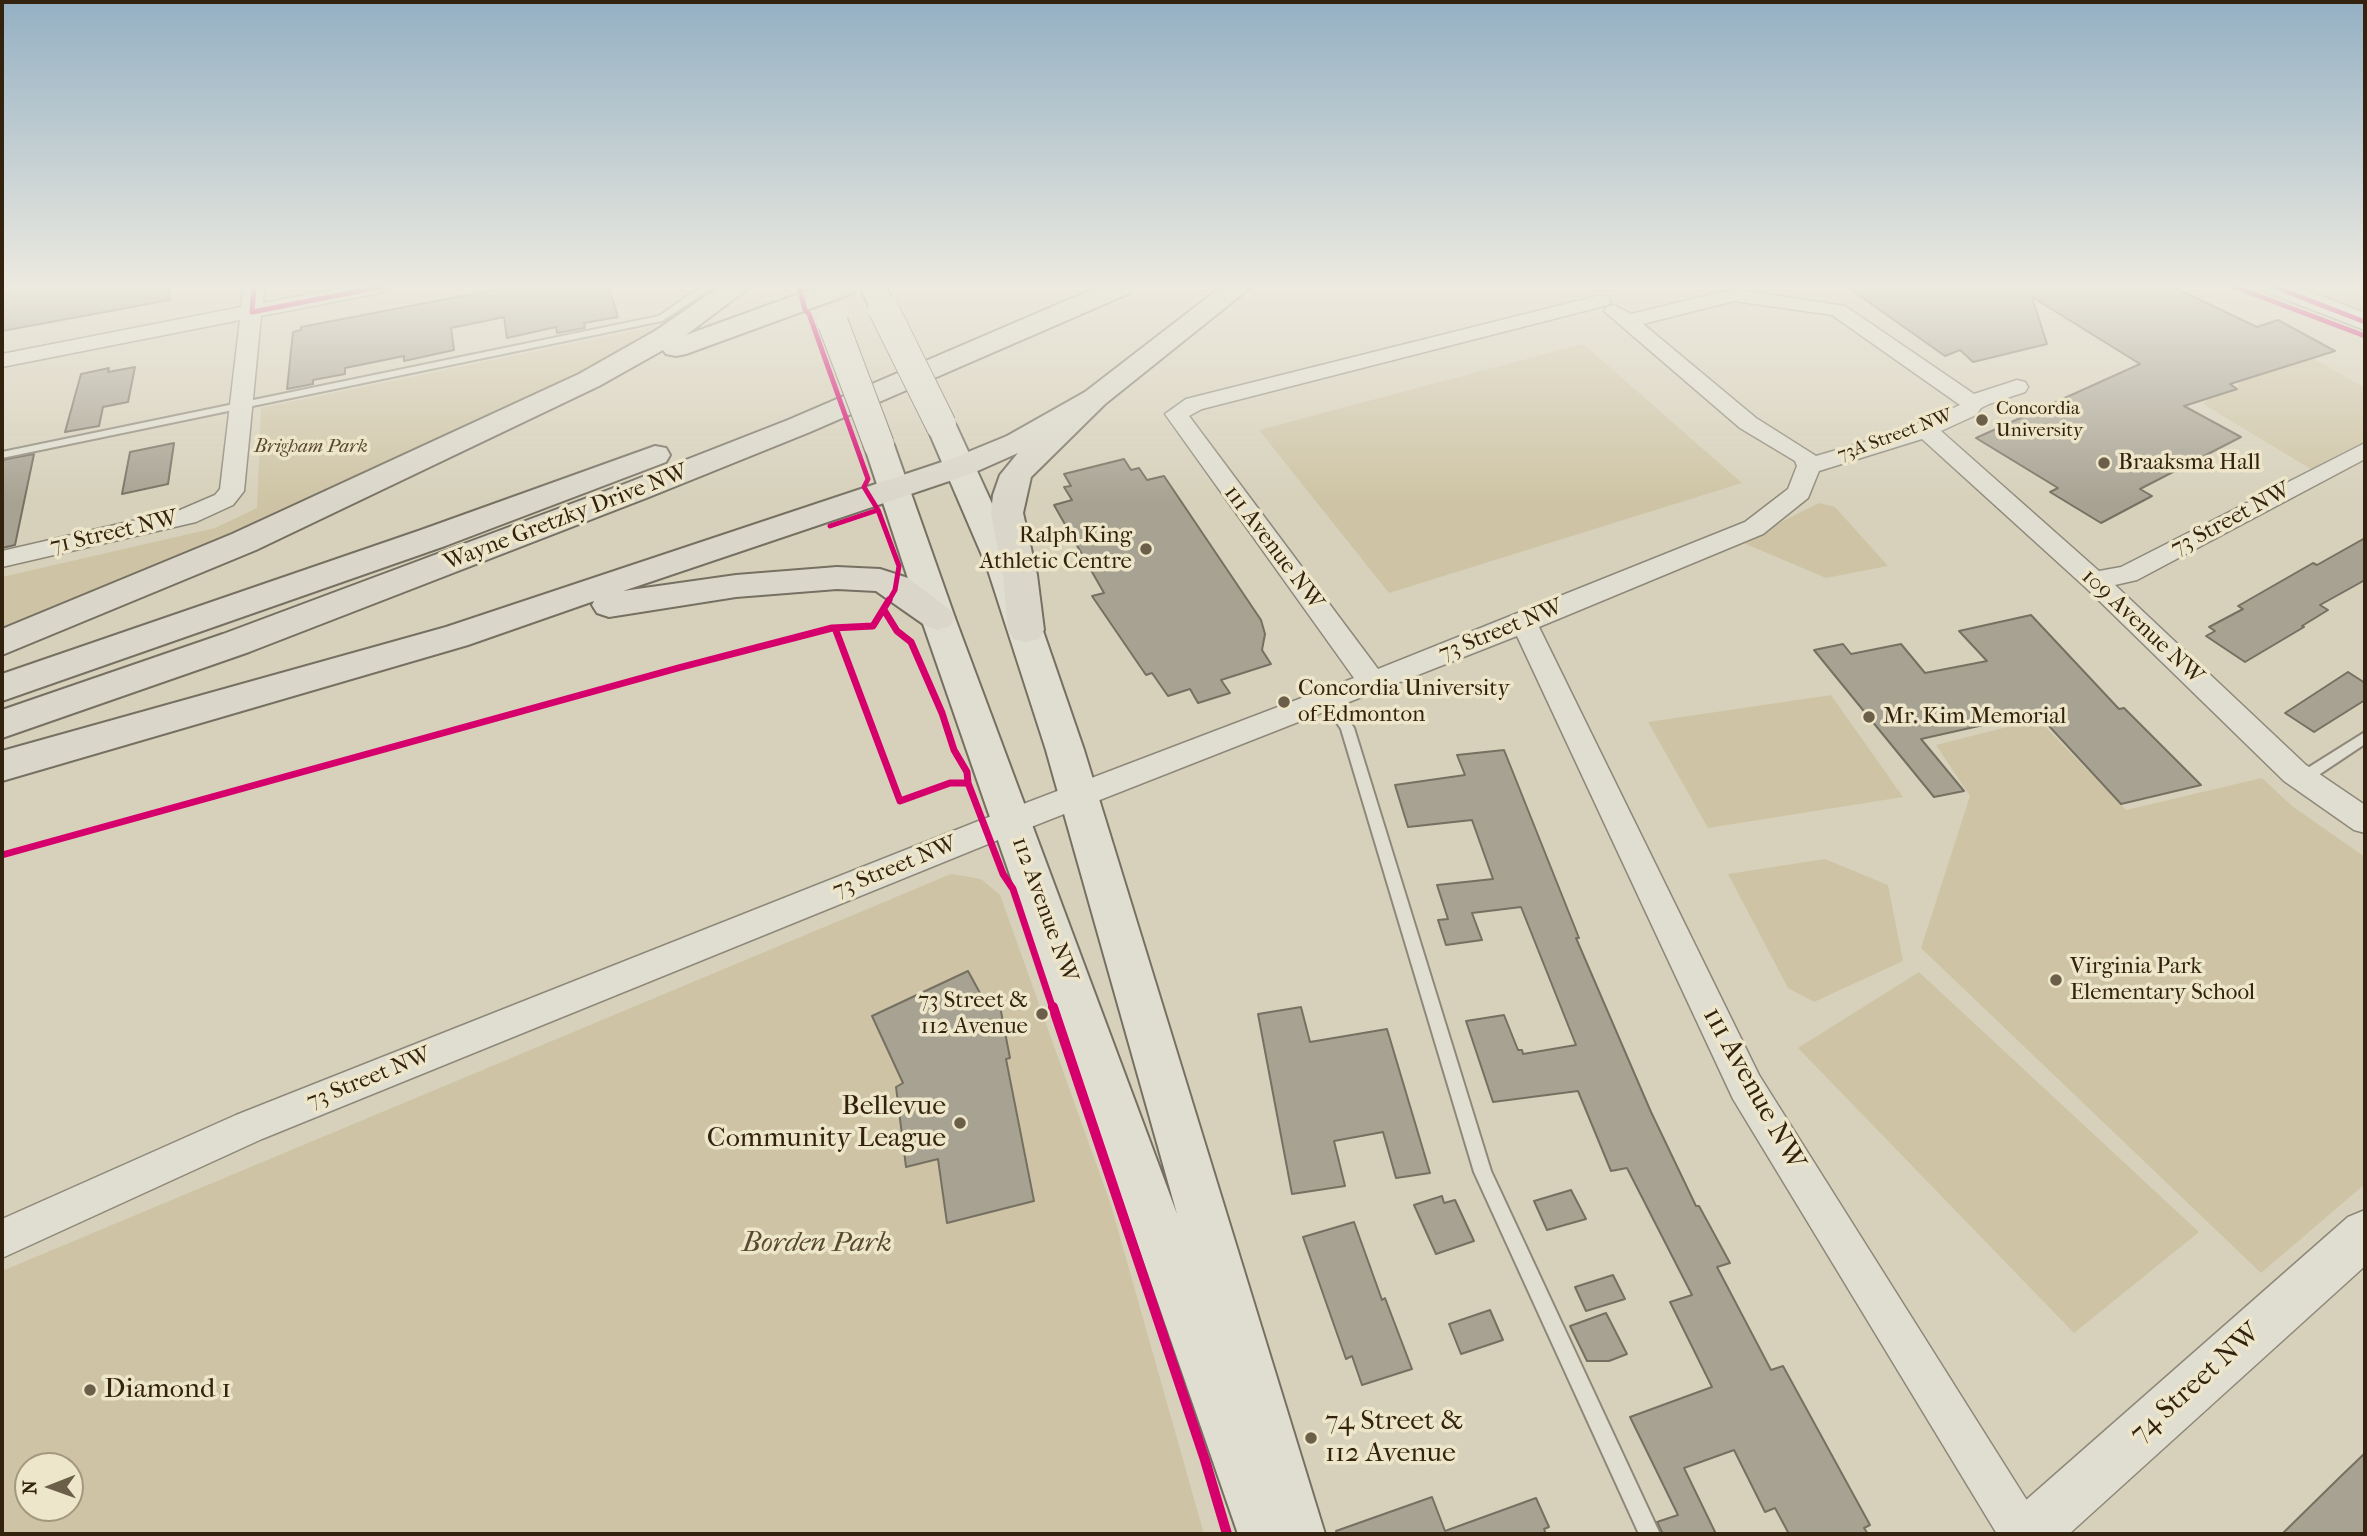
<!DOCTYPE html>
<style>
body{margin:0}
#map{position:relative;width:2367px;height:1536px;overflow:hidden;background:#d7d1bb;font-family:"IM FELL French Canon",serif}
canvas{display:block}
.frame{position:absolute;inset:0;border:4px solid #33220d;pointer-events:none}
.north{position:absolute;left:14px;top:1452px;width:70px;height:70px;box-sizing:border-box;background:#ede6ca;border:2px solid #a3987e;border-radius:50%;rotate:269deg;font-size:19px;font-weight:700;line-height:28px;text-align:center;color:#33220d}
.north::after{content:'';display:block;margin:auto;width:24px;height:32px;background:#6c5f4a;clip-path:polygon(50% 0,100% 100%,50% 72%,0 100%)}
</style>
<div id="map">
<canvas width="2367" height="1536"></canvas>
<div class="frame"></div>
<div class="north">N</div>
</div>
<script>
const context = document.querySelector('canvas').getContext('2d');
context.lineJoin = 'round';
function fill(path, color) { context.fillStyle = color; context.fill(path, 'evenodd'); }
const poly = rows => new Path2D(rows.map(r => 'M' + r).join(''));
function strokePath(path, color, width, dash) { context.strokeStyle = color; context.lineWidth = width; context.lineCap = dash ? 'butt' : 'round'; context.setLineDash(dash || []); context.stroke(path); }
function label(font, color, halo, rows, align = 'center') {
  context.font = font + ' "IM FELL French Canon",serif'; context.lineWidth = 7; context.setLineDash([]); context.textBaseline = 'middle'; context.strokeStyle = halo; context.fillStyle = color; for (const [text, x, y, turn = 0] of rows) {
    context.save(); context.translate(x, y); context.rotate((+turn || 0) * Math.PI / 180); context.textAlign = isNaN(turn) ? turn : align; if (halo) context.strokeText(text, 0, 0); context.fillText(text, 0, 0); context.restore();
  }
}
fill(poly([
 [716,287,730,287,647,340,267,523,2,629,2,577,215,528,257,508,261,408,667,324,717,292],
 [2298,287,2365,287,2365,313],
 [1583,344,1742,483,1389,593,1259,430],
 [2312,358,2365,388,2365,450,2319,474,2203,404,2208,398,2237,389,2240,381],
 [1819,503,1835,507,1888,566,1826,578,1741,542],
 [1831,695,1903,797,1708,828,1648,722],
 [2038,719,2126,810,2262,778,2292,806,2365,857,2365,1184,2261,1273,1921,948,1970,796,1936,745],
 [1825,859,1888,885,1903,961,1814,1002,1788,988,1728,874],
 [951,874,981,879,1000,895,1111,1205,1204,1534,2,1534,2,1271],
 [28,1466,70,1466,70,1508,28,1508],
 [1919,972,2199,1232,2074,1333,1798,1048]
]), '#cec4a5');
const building = poly([
 [2,287,169,287,170,300,2,331,2,287],
 [508,287,609,287,618,317,584,323,585,328,557,333,556,327,507,338,504,317,451,328,454,350,404,361,404,356,345,368,345,374,313,380,313,384,287,389,293,332,301,330,301,327,508,287],
 [1847,287,2173,287,2257,327,2278,320,2335,351,2230,384,2237,389,2184,406,2241,437,2140,489,2152,496,2101,523,2050,492,2058,488,1976,438,2140,364,2032,297,2047,344,1973,362,1960,350,1945,356,1847,287],
 [135,367,128,402,103,407,99,426,65,432,81,374,109,368,108,372,135,367],
 [174,443,168,484,122,494,130,452,174,443],
 [34,454,15,545,2,548,2,460,34,454],
 [1124,459,1131,470,1139,468,1147,480,1164,476,1261,620,1265,634,1262,650,1271,664,1221,680,1230,693,1198,703,1190,689,1168,696,1152,673,1146,675,1092,596,1104,593,1054,505,1072,500,1064,487,1071,486,1064,474,1124,459],
 [2365,538,2365,580,2320,605,2328,610,2302,626,2304,627,2245,662,2206,636,2215,631,2209,627,2243,609,2238,606,2313,563,2317,565,2365,538],
 [2031,615,2119,709,2124,708,2201,785,2121,804,2037,713,1921,739,1964,791,1934,797,1814,650,1843,644,1851,654,1901,644,1925,673,1987,661,1959,631,2031,615],
 [2348,672,2365,683,2365,700,2314,732,2285,713,2348,672],
 [1504,750,1579,938,1576,938,1651,1112,1696,1206,1699,1206,1730,1263,1717,1267,1771,1370,1783,1366,1870,1525,1864,1528,1868,1534,1789,1534,1775,1508,1765,1512,1734,1450,1684,1468,1716,1534,1663,1534,1657,1522,1678,1515,1630,1417,1712,1387,1670,1302,1692,1295,1627,1168,1611,1171,1578,1091,1493,1102,1466,1021,1504,1015,1518,1050,1522,1050,1523,1054,1576,1045,1521,907,1472,913,1482,940,1446,945,1438,920,1448,919,1437,885,1493,879,1472,820,1408,827,1395,785,1465,775,1457,755,1504,750],
 [968,971,986,1004,999,1001,1010,1058,1006,1059,1034,1201,947,1223,938,1159,906,1167,896,1087,903,1083,872,1016,968,971],
 [1301,1007,1310,1042,1387,1029,1430,1173,1396,1178,1383,1132,1334,1141,1345,1186,1292,1194,1258,1014,1301,1007],
 [1571,1190,1586,1219,1547,1230,1534,1201,1571,1190],
 [1442,1196,1444,1203,1455,1200,1474,1241,1436,1254,1414,1205,1442,1196],
 [1354,1222,1382,1300,1385,1298,1412,1369,1362,1385,1352,1356,1346,1359,1303,1237,1354,1222],
 [1613,1275,1625,1299,1586,1311,1575,1287,1613,1275],
 [1490,1310,1503,1340,1461,1354,1449,1324,1490,1310],
 [1606,1313,1627,1354,1609,1361,1587,1361,1570,1326,1606,1313],
 [2365,1453,2365,1534,2282,1534,2338,1479,2365,1453],
 [1432,1497,1445,1531,1536,1498,1549,1527,1544,1529,1546,1534,1337,1534,1336,1531,1432,1497]
]);
fill(building, '#a7a292');
strokePath(building, '#767062', 2);
const service = poly([
 [701,287,713,287,662,321,2,458,2,452,659,316,701,287],
 [1327,693,1332,695,1354,728,1491,1171,1660,1534,1639,1534,1474,1172,1341,729,1320,698,1327,693],
 [2365,732,2365,744,2308,782,2298,782,2296,778,2298,774,2365,732]
]);
const minor = poly([
 [244,287,264,287,263,303,347,287,390,287,387,291,380,293,261,316,244,491,233,505,196,522,2,567,2,551,180,510,215,495,220,489,240,320,2,367,2,354,241,307,244,287],
 [1734,289,1845,306,1974,394,2017,380,2025,382,2028,387,2025,392,1989,404,1981,408,1976,415,1941,431,2099,571,2121,567,2365,443,2365,459,2137,580,2115,585,2306,765,2365,805,2365,833,2354,830,2284,781,2085,587,1922,439,1819,471,1808,498,1763,534,1539,627,1759,1075,2038,1518,2044,1534,1997,1534,1733,1099,1517,636,998,840,262,1139,2,1258,2,1219,236,1115,976,822,1354,678,1165,414,1186,399,1601,295,1608,297,1611,301,1608,305,1202,409,1189,416,1378,669,1745,522,1788,489,1797,466,1795,461,1740,428,1604,311,1607,307,1614,305,1631,314,1734,289],
 [1734,301,1832,315,1960,405,1899,432,1816,456,1756,418,1643,324,1734,301]
]);
const tertiary = poly([
 [2263,287,2298,287,2365,313,2365,330,2266,292,2263,287],
 [2365,1210,2365,1266,2069,1534,2001,1534,2009,1515,2348,1217,2365,1210]
]);
const secondary = poly([
 [860,287,886,287,896,308,893,314,883,316,873,314,860,287],
 [941,416,952,419,956,425,1021,567,1084,750,1325,1534,1238,1534,921,618,864,445,868,438,879,436,890,438,894,445,955,618,1177,1214,1046,750,987,567,926,425,930,419,941,416]
]);
const primary = poly([
 [719,287,750,287,686,335,818,287,857,287,853,293,686,354,676,356,666,354,663,350,599,386,256,550,2,655,2,629,232,534,579,374,655,331,719,287],
 [1098,287,1134,287,1130,293,810,432,649,497,249,652,2,738,2,710,223,634,627,483,788,420,1098,287],
 [1221,287,1251,287,1105,404,1031,477,1023,513,1037,575,1044,630,1038,639,1026,642,1014,639,1008,630,1003,575,991,513,993,495,1000,475,1018,453,973,473,623,591,736,575,837,567,880,569,908,578,950,610,955,618,950,626,938,630,926,626,876,591,837,589,736,597,609,617,597,613,592,605,594,601,468,645,2,781,2,751,446,627,951,459,1007,436,1085,392,1221,287],
 [655,446,666,448,670,455,666,462,445,546,2,701,2,674,421,530,655,446]
]);
strokePath(service, '#8d8879', 4);
strokePath(minor, '#8d8879', 3);
strokePath(tertiary, '#8d8879', 3);
strokePath(secondary, '#767062', 4);
strokePath(primary, '#767062', 4);
fill(service, '#e0ddd1');
fill(minor, '#e0ddd1');
fill(tertiary, '#e0ddd1');
fill(secondary, '#e0ddd1');
fill(primary, '#dad7ca');
const secondaryBridge = poly([
 [883,308,941,425],
 [833,323,879,445]
]);
strokePath(secondaryBridge, '#767062', 32, []);
strokePath(secondaryBridge, '#e0ddd1', 30);
strokePath(poly([
 [254,287,252,312,380,287],
 [799,287,805,310,809,314,868,479,864,487,878,510],
 [2235,287,2365,336],
 [2275,287,2365,322],
 [830,526,878,510,899,566,895,590,888,602]
]), '#d6006c', 5);
strokePath(poly([
 [884,610,897,631,911,642,942,713,954,750,967,772,968,783,1003,874,1013,889,1053,1009],
 [835,628,900,801,950,783,968,783],
 [2,855,678,668,832,628,873,626,889,600]
]), '#d6006c', 7);
strokePath(poly([
 [1053,1007,1205,1460,1227,1534]
]), '#d6006c', 10);
const sky = context.createLinearGradient(0, 0, 0, 502);
sky.addColorStop(0, '#94b0c3');
sky.addColorStop(0.57, '#edeae0');
sky.addColorStop(1, '#edeae000');
context.fillStyle = sky;
context.fillRect(0, 0, 2367, 502);
for (const [x, y, r, color] of [
 [1982,420,7,"#6c5f4a"],
 [2104,463,7,"#6c5f4a"],
 [1146,549,7,"#6c5f4a"],
 [1284,702,7,"#6c5f4a"],
 [1869,717,7,"#6c5f4a"],
 [2056,980,7,"#6c5f4a"],
 [1042,1014,7,"#6c5f4a"],
 [960,1123,7,"#6c5f4a"],
 [90,1390,7,"#6c5f4a"],
 [1311,1438,7,"#6c5f4a"]
]) { const dot = new Path2D(); dot.arc(x, y, r, 0, 2 * Math.PI); context.fillStyle = color; context.fill(dot); strokePath(dot, '#ede6ca', 2.5); }
label('19px', '#33220d', '#ede6ca', [
 ["Concordia",1996,409],
 ["University",1996,431]
], 'left');
label('19px', '#33220d', '#ede6ca', [
 ["73A Street NW",1895,436,-20]
]);
label('italic 19px', '#58482e', '#ede6ca', [
 ["Brigham Park",311,447]
]);
label('23px', '#33220d', '#ede6ca', [
 ["Braaksma Hall",2118,463],
 ["Ralph King",1132,536,"right"],
 ["Athletic Centre",1132,562,"right"],
 ["Concordia University",1298,689],
 ["of Edmonton",1298,715],
 ["Mr. Kim Memorial",1883,717],
 ["Virginia Park",2070,967],
 ["Elementary School",2070,993],
 ["73 Street &",1028,1001,"right"],
 ["112 Avenue",1028,1027,"right"]
], 'left');
label('23px', '#33220d', '#ede6ca', [
 ["Wayne Gretzky Drive NW",566,518,-21],
 ["73 Street NW",2231,520,-28],
 ["71 Street NW",114,533,-13],
 ["111 Avenue NW",1273,548,53],
 ["109 Avenue NW",2142,627,43],
 ["73 Street NW",1501,631,-22],
 ["73 Street NW",895,868,-22],
 ["112 Avenue NW",1044,910,70],
 ["73 Street NW",369,1079,-22]
]);
label('28px', '#33220d', '#ede6ca', [
 ["111 Avenue NW",1753,1089,61],
 ["74 Street NW",2196,1384,-42]
]);
label('28px', '#33220d', '#ede6ca', [
 ["Bellevue",946,1107,"right"],
 ["Community League",946,1139,"right"],
 ["Diamond 1",104,1390],
 ["74 Street &",1325,1422],
 ["112 Avenue",1325,1454]
], 'left');
label('italic 28px', '#58482e', '#ede6ca', [
 ["Borden Park",817,1244]
]);
</script>
